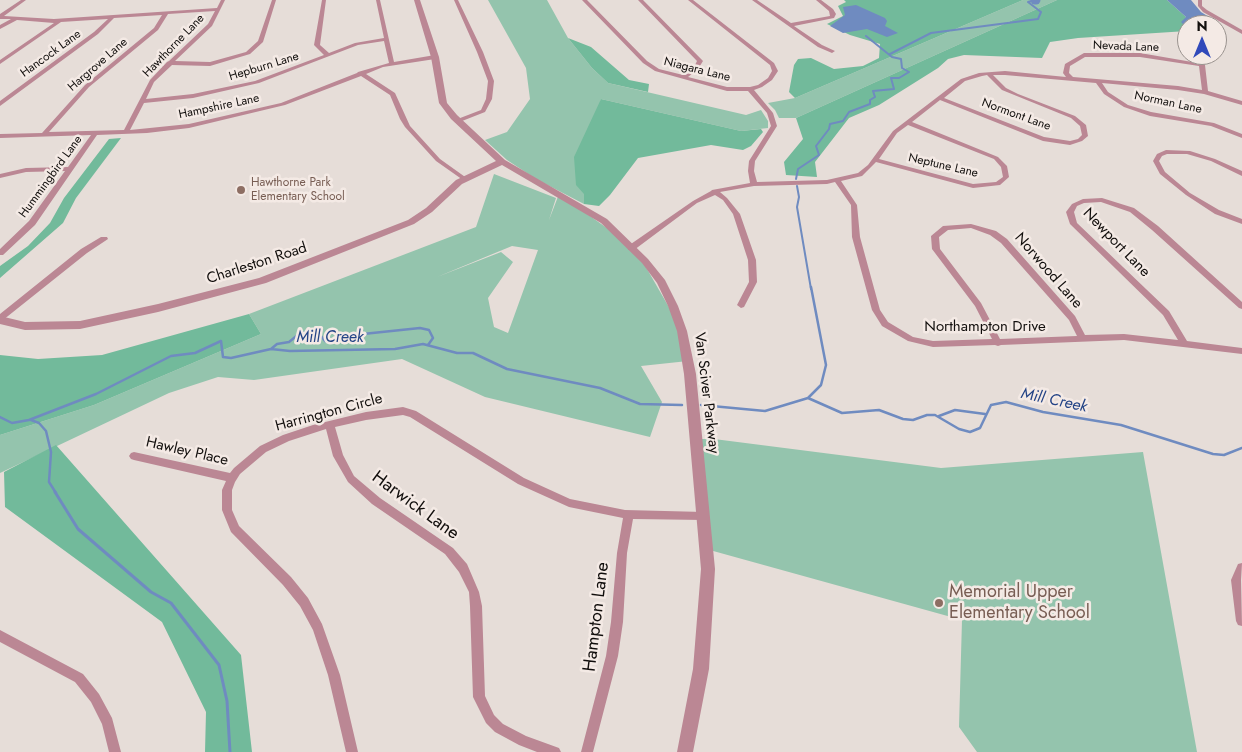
<!DOCTYPE html>
<style>
body{margin:0}
#map{position:relative;width:1242px;height:752px;overflow:hidden;background:#e6ddd8;font-family:Jost,sans-serif}
canvas{display:block}
.north{position:absolute;left:1177px;top:15px;width:50px;height:50px;box-sizing:border-box;background:#f4eae5;border:1px solid #99928e;border-radius:50%;rotate:0deg;font-size:14px;font-weight:700;line-height:20px;text-align:center;color:#110e0c}
.north::after{content:'';display:block;margin:auto;width:18px;height:22px;background:#3049ba;clip-path:polygon(50% 0,100% 100%,50% 72%,0 100%)}
</style>
<div id="map">
<canvas width="1242" height="752"></canvas>
<div class="north">N</div>
</div>
<script>
const context = document.querySelector('canvas').getContext('2d');
context.lineJoin = 'round';
function fill(path, color) { context.fillStyle = color; context.fill(path, 'evenodd'); }
const poly = rows => new Path2D(rows.map(r => 'M' + r).join(''));
function strokePath(path, color, width, dash) { context.strokeStyle = color; context.lineWidth = width; context.lineCap = dash ? 'butt' : 'round'; context.setLineDash(dash || []); context.stroke(path); }
function label(font, color, halo, rows, align = 'center') {
  context.font = font + ' Jost,sans-serif'; context.lineWidth = 5; context.setLineDash([]); context.textBaseline = 'middle'; context.strokeStyle = halo; context.fillStyle = color; for (const [text, x, y, turn = 0] of rows) {
    context.save(); context.translate(x, y); context.rotate((+turn || 0) * Math.PI / 180); context.textAlign = isNaN(turn) ? turn : align; if (halo) context.strokeText(text, 0, 0); context.fillText(text, 0, 0); context.restore();
  }
}
fill(poly([
 [488,0,547,0,568,38,592,68,608,83,746,115,761,110,768,121,768,128,741,131,601,99,584,204,536,179,507,160,485,140,507,132,530,99,526,68],
 [1023,0,1057,0,796,118,779,118,775,110,768,103,795,98],
 [494,174,556,198,549,220,559,194,635,248,682,330,688,361,641,366,662,402,650,437,485,397,402,359,254,380,218,377,169,393,0,473,0,435,94,405,261,334,249,314,476,227],
 [512,246,538,250,508,333,494,327,488,298,513,262,501,252,437,277],
 [695,439,714,439,941,468,1143,452,1197,752,977,752,959,727,962,620,706,549]
]), '#94c4ad');
fill(poly([
 [844,0,1023,0,795,98,789,92,794,65,798,59,811,58,834,69,863,66,879,58,880,44,850,35,827,24,843,16,838,6,846,2],
 [1057,0,1167,0,1186,17,1184,25,1187,25,1187,31,1078,38,1050,42,1042,58,964,55,948,59,938,68,879,105,849,118,815,162,817,177,786,175,784,162,803,139,796,118],
 [568,38,591,47,629,80,649,84,648,92,608,83,592,68],
 [601,99,741,131,761,129,763,132,751,146,743,150,711,145,638,158,610,195,599,206,584,204,584,194,576,185,574,157],
 [121,138,76,198,63,223,0,278,0,266,28,246,50,223,64,198,109,139],
 [249,314,261,334,94,405,0,435,0,355,38,359,102,355],
 [56,445,241,655,252,752,205,752,206,712,162,622,5,507,4,472]
]), '#72ba9b');
fill(poly([
 [1167,0,1191,0,1201,12,1217,22,1184,25,1181,22,1186,17],
 [856,5,885,18,887,21,885,26,898,33,887,37,867,29,843,33,830,26,845,15,843,7]
]), '#6f8bc0');
strokePath(poly([
 [890,54,931,33,1038,19,1041,12,1028,2,1035,0],
 [796,179,798,169,819,155,816,146,829,129,830,124,843,121,849,112,870,104,870,100,875,97,873,91,894,89,891,78,899,78,909,72,902,68,901,59,892,57,866,36],
 [797,186,799,197,797,207,811,289]
]), '#6f8bc0', 2);
strokePath(poly([
 [271,349,277,344,289,342,299,334,311,331,317,331,325,341,331,343,344,336,420,328,429,330,433,338,428,345],
 [808,398,821,385,826,365,811,287],
 [701,405,765,411,808,398,842,413,879,410,903,419,913,420,927,415,935,415,959,429,970,432,980,428,991,405,1006,402,1043,412,1121,425,1213,454,1224,455,1242,448],
 [939,416,955,410,985,414],
 [0,417,12,423,29,420,96,394,171,356,195,353,221,341,223,357,231,358,271,349,290,351,395,349,423,344,457,353,473,353,507,369,600,388,640,404,682,405],
 [31,420,39,423,46,431,51,452,49,482,56,493]
]), '#6f8bc0', 2.5);
strokePath(poly([
 [55,492,78,529,151,592,171,603,219,665,227,701,230,752]
]), '#6f8bc0', 3);
strokePath(poly([
 [1035,0,1036,0]
]), '#6f8bc0', 9);
fill(poly([
 [21,0,26,0,4,16,54,19,217,8,221,0,225,0,212,26,175,61,210,62,246,52,258,41,272,0,276,0,263,42,250,54,210,66,172,65,154,82,146,99,193,94,255,81,324,55,314,45,322,0,326,0,320,45,329,53,355,43,384,38,376,0,380,0,394,62,435,55,438,57,435,59,383,67,366,74,395,93,410,126,440,159,468,179,467,180,463,180,436,161,405,127,400,119,390,95,361,76,285,105,189,128,147,133,97,135,35,225,3,255,0,255,0,249,29,221,65,171,26,172,0,178,0,174,26,168,68,167,91,135,0,138,0,134,42,133,85,85,154,28,162,15,114,18,98,34,0,106,0,101,94,32,108,19,61,22,0,64,0,60,54,23,17,20,0,29,0,25,11,19,0,19,0,14,21,0],
 [215,11,208,24,169,61,167,62,150,80,124,130,49,132,89,87,158,30,168,14,215,11],
 [384,41,389,63,358,72,357,73,281,103,189,124,130,130,144,103,193,98,259,83,358,45,384,41],
 [454,0,458,0,483,52,494,81,492,99,485,112,457,123,454,121,455,120,481,110,486,99,488,81,477,52,454,0],
 [582,0,587,0,647,61,659,69,683,75,694,67,697,61,638,0,643,0,703,61,698,69,688,77,727,87,750,87,758,85,768,78,772,71,770,65,688,0,693,0,774,63,778,71,772,80,762,87,754,90,773,113,777,126,755,161,754,171,757,182,827,180,858,173,868,165,893,131,961,79,979,73,1005,71,1066,77,1063,73,1065,64,1084,53,1140,53,1198,63,1194,55,1200,55,1205,65,1208,91,1242,101,1242,105,1204,94,1178,90,1102,83,1108,92,1128,105,1151,112,1214,123,1242,134,1242,138,1211,126,1150,116,1124,107,1104,94,1096,83,1005,75,993,75,1006,88,1018,94,1075,116,1086,125,1088,136,1082,141,1070,145,1043,141,940,100,912,122,998,157,1007,166,1009,177,1000,185,973,188,876,162,862,176,841,181,857,205,860,237,880,310,888,322,913,337,933,341,992,339,975,306,932,249,931,236,943,226,971,224,996,231,1007,239,1075,316,1085,335,1124,334,1178,340,1163,315,1070,224,1066,212,1072,204,1083,199,1102,198,1134,208,1158,226,1242,302,1242,309,1239,308,1152,230,1130,212,1101,202,1084,203,1077,206,1074,212,1077,223,1169,311,1187,341,1242,348,1242,354,1124,340,1001,345,998,346,995,345,933,347,908,341,882,326,872,310,852,237,851,205,835,182,827,184,754,186,720,192,727,198,740,214,756,260,757,282,744,307,741,308,737,305,749,282,748,260,733,214,723,200,715,195,697,203,634,250,628,250,628,246,693,201,711,191,712,190,750,183,748,171,749,161,771,126,767,113,748,91,727,91,655,71,643,63,582,0],
 [1085,57,1140,57,1199,66,1202,90,1178,86,1073,77,1069,73,1070,66,1085,57],
 [987,75,1002,90,1071,118,1080,126,1082,135,1078,139,1070,141,1044,137,944,98,965,81,982,76,987,75],
 [908,125,994,159,1001,167,1003,177,996,182,973,184,879,159,897,133,908,125],
 [971,228,990,235,1001,243,1069,320,1077,336,1000,339,981,303,940,249,939,237,948,230,971,228],
 [752,0,757,0,791,23,830,16,829,11,816,0,821,0,833,9,836,14,834,18,794,26,822,45,835,51,832,53,818,47,752,0],
 [1198,0,1202,0,1202,6,1207,10,1242,30,1242,34,1203,12,1198,6,1198,0],
 [1166,150,1190,151,1215,159,1242,171,1242,176,1211,161,1187,154,1167,154,1162,156,1159,161,1165,172,1190,193,1219,210,1242,219,1242,224,1215,214,1186,195,1160,174,1153,161,1157,154,1166,150],
 [101,237,107,237,108,239,87,253,3,320,0,321,0,314,81,249,101,237],
 [403,407,416,411,524,478,570,499,625,510,704,512,708,513,709,516,708,519,704,520,633,519,627,553,623,622,618,656,593,752,581,752,606,656,611,622,617,553,623,518,569,507,518,484,410,417,403,415,366,420,335,427,343,455,354,476,380,498,453,548,467,564,479,592,482,606,485,696,494,715,503,724,526,736,559,748,561,752,537,752,519,745,495,732,486,723,473,697,470,606,469,592,459,572,445,554,372,504,348,482,333,456,326,429,289,441,266,452,240,474,235,482,232,490,232,510,239,526,291,577,308,598,322,624,340,675,358,752,346,752,328,675,313,630,300,606,283,585,231,532,222,510,222,490,226,481,134,460,131,459,129,456,131,453,134,452,230,473,234,468,260,446,283,435,313,425,366,412,403,407],
 [1242,563,1241,580,1242,626,1238,625,1236,621,1231,580,1238,564,1242,563],
 [0,630,83,674,99,694,112,718,121,752,109,752,102,724,91,702,75,682,0,642,0,630]
]), '#bb8794');
fill(poly([
 [414,0,420,0,439,57,447,103,457,115,505,160,607,219,648,259,665,280,678,306,687,331,696,374,715,569,709,669,693,752,677,752,693,669,701,569,684,374,677,331,668,306,657,283,642,263,601,223,502,165,462,184,432,212,414,224,266,283,158,312,80,329,25,330,0,324,0,316,25,322,80,321,158,304,259,278,408,220,426,208,456,180,496,161,451,119,439,103,431,57,414,0]
]), '#bb8794');
for (const [x, y, r, color] of [
 [241,190,5,"#8d6e63"],
 [939,603,5,"#8d6e63"]
]) { const dot = new Path2D(); dot.arc(x, y, r, 0, 2 * Math.PI); context.fillStyle = color; context.fill(dot); strokePath(dot, '#f4eae5', 2); }
label('12px', '#110e0c', '#f4eae5', [
 ["Hawthorne Lane",174,46,-46],
 ["Nevada Lane",1126,47,2],
 ["Hancock Lane",51,54,-36],
 ["Hargrove Lane",98,65,-41],
 ["Hepburn Lane",264,67,-17],
 ["Niagara Lane",697,70,14],
 ["Norman Lane",1168,103,12],
 ["Hampshire Lane",219,107,-12],
 ["Normont Lane",1016,115,20],
 ["Neptune Lane",943,166,13],
 ["Hummingbird Lane",51,177,-54]
]);
label('12px', '#785e54', '#f4eae5', [
 ["Hawthorne Park",251,183],
 ["Elementary School",251,197]
], 'left');
label('15px', '#110e0c', '#f4eae5', [
 ["Newport Lane",1116,243,46],
 ["Charleston Road",257,264,-18],
 ["Norwood Lane",1048,271,49],
 ["Northampton Drive",985,327],
 ["Van Sciver Parkway",706,393,83],
 ["Harrington Circle",329,413,-15],
 ["Hawley Place",187,452,13]
]);
label('italic 16px', '#244486', '#f4eae5', [
 ["Mill Creek",330,338],
 ["Mill Creek",1054,401,12]
]);
label('18px', '#110e0c', '#f4eae5', [
 ["Harwick Lane",415,506,36],
 ["Hampton Lane",597,617,-83]
]);
label('18px', '#785e54', '#f4eae5', [
 ["Memorial Upper",949,593],
 ["Elementary School",949,614]
], 'left');
</script>
